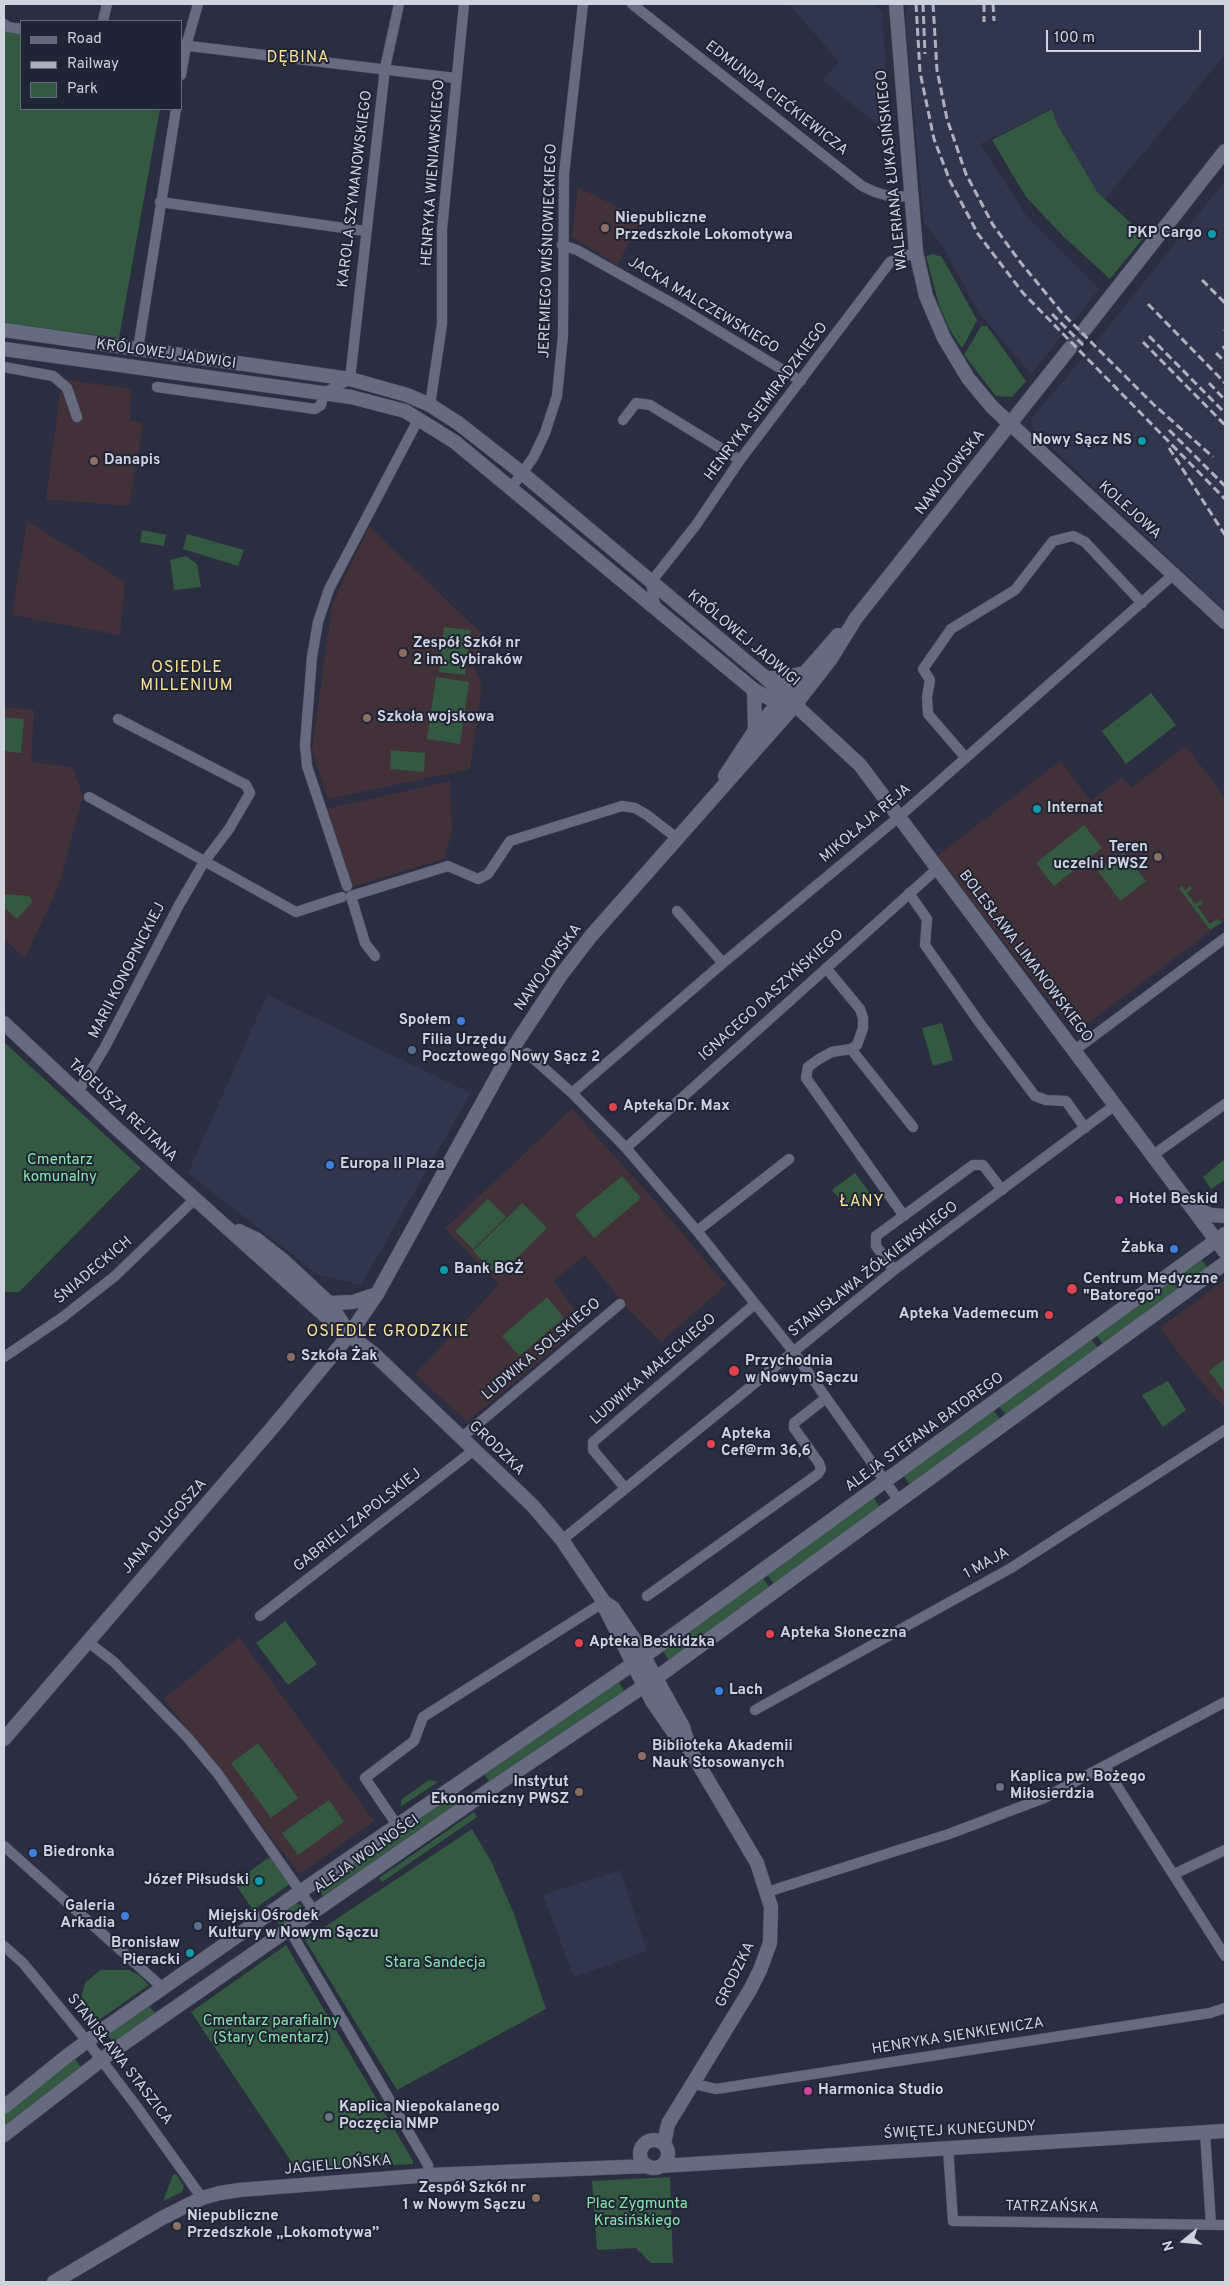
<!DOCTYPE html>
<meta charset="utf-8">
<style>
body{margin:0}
#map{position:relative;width:1229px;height:2286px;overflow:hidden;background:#2a2e40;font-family:Overpass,sans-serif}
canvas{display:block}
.frame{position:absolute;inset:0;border:5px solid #cfd3de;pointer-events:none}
.legend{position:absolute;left:20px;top:20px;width:162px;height:90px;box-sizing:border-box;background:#202536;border:1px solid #666b79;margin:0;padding:6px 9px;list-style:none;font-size:15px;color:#cfd3de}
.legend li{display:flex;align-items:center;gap:10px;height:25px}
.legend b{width:25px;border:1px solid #666b79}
.north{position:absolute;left:1159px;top:2216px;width:50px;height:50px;-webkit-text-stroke:4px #202536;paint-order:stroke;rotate:253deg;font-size:14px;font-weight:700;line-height:20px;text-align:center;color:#cfd3de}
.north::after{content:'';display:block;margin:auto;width:18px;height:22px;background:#cfd3de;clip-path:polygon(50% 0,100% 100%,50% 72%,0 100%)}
.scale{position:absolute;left:1046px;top:30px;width:155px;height:22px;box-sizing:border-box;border:2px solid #cfd3de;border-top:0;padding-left:6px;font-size:15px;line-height:18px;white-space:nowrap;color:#cfd3de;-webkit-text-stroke:4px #202536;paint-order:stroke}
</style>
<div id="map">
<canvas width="1229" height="2286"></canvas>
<div class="frame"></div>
<ul class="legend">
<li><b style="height:6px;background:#666b80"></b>Road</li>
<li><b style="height:6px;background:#adb1be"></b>Railway</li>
<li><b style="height:14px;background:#335941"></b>Park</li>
</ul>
<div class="north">N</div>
<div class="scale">100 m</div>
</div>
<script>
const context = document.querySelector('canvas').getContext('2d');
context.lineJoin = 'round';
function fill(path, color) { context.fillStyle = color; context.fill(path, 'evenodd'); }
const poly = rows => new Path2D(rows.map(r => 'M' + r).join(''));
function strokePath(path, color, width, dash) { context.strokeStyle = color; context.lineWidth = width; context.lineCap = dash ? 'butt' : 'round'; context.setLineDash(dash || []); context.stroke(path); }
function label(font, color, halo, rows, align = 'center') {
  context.font = font + ' Overpass,sans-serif'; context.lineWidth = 4; context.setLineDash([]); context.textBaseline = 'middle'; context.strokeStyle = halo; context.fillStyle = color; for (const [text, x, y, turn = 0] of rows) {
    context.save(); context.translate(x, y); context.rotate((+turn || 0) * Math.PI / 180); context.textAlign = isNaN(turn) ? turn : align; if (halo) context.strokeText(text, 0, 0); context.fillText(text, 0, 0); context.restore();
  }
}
fill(poly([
 [789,4,873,4,882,11,890,135,823,80,839,62],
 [907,4,1225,4,1225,55,1105,199,1098,193,1071,147,1057,124,1052,109,980,144,1028,218,1099,289,1031,374,979,313,942,245,924,223,906,31],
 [1225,181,1225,611,1033,430,1031,419,1097,341],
 [267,995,471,1093,361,1285,317,1274,188,1173],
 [620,1870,647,1951,574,1977,543,1895]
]), '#30364e');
fill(poly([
 [578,187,642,219,617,265,572,237],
 [62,379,131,389,130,420,143,424,129,506,46,499],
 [27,521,125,582,120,635,12,615],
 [369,526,485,637,474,668,482,684,470,769,328,799,312,750,332,605],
 [4,707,34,710,31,762,72,767,83,796,59,885,25,958,4,939],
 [1186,746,1225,798,1225,920,1075,1033,937,856,1060,761,1091,801,1122,777,1131,788],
 [450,781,452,832,444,859,351,887,327,809],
 [572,1109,654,1200,726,1285,661,1342,626,1307,585,1255,554,1281,584,1323,467,1422,415,1374,499,1285,445,1228],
 [1225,1280,1225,1408,1193,1372,1160,1328],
 [239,1637,374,1821,300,1874,164,1699]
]), '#433139');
fill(poly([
 [4,31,21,34,21,109,160,109,119,338,4,323],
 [1052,109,1057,124,1098,193,1145,236,1110,279,1063,236,1026,197,992,140],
 [933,254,942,257,977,320,963,347,961,347,950,330,939,305,926,256],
 [981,326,987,326,1026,381,1012,397,996,396,964,355],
 [142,530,166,535,164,546,140,542],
 [187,534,244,550,238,566,183,549],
 [186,556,197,564,201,587,174,590,170,560],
 [444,627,471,630,465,675,439,672],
 [436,677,469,682,460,744,427,739],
 [1151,693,1176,725,1126,764,1102,731],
 [4,717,24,719,21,753,4,751],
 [391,750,425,753,424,772,390,769],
 [1084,825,1102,848,1054,886,1036,863],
 [1124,853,1146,881,1120,901,1098,871],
 [1182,886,1185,890,1190,886,1192,889,1187,893,1195,904,1201,900,1203,903,1198,907,1210,924,1217,919,1222,922,1210,930,1179,888],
 [6,894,30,896,32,902,17,919,4,907,4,896],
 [942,1023,953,1060,933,1066,922,1028],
 [4,1042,141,1168,19,1292,4,1292],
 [1225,1159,1225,1180,1211,1189,1203,1177],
 [855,1173,870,1193,849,1210,832,1190],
 [622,1176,641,1198,594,1238,575,1215],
 [488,1199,506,1217,473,1249,455,1231],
 [522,1203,547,1228,498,1276,473,1251],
 [1201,1259,1208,1268,1103,1345,1097,1336],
 [547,1297,564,1318,519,1356,502,1336],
 [1091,1339,1098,1348,1006,1415,999,1406],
 [1225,1359,1225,1390,1224,1391,1209,1371],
 [1168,1381,1186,1410,1163,1427,1142,1395],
 [993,1410,1000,1419,910,1485,903,1475],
 [873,1497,880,1507,774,1584,767,1575],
 [763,1578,769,1587,669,1660,663,1651],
 [285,1621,317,1664,288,1685,256,1643],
 [619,1682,624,1691,489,1781,482,1772],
 [258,1743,298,1798,271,1818,231,1763],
 [429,1780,438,1782,400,1807,402,1799],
 [458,1791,462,1795,459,1802,323,1896,317,1887],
 [329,1800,344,1822,298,1855,282,1833],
 [474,1812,477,1817,382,1882,379,1878],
 [472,1829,491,1861,514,1914,546,2009,397,2090,305,1940],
 [268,1858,272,1859,290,1884,253,1910,236,1885,238,1880],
 [296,1903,302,1906,301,1911,281,1927,275,1917],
 [286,1945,413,2161,413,2164,297,2170,191,2012],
 [100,1970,129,1970,139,1975,149,1985,96,2022,82,2004,81,1998,85,1983],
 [148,2006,157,2014,114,2043,107,2035],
 [74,2058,81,2067,4,2128,4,2113],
 [176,2174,184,2186,182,2192,163,2201,173,2175],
 [670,2177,673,2263,651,2263,636,2248,597,2250,592,2181]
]), '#335941');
strokePath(poly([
 [1070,348,1085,329]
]), '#434758', 14, [14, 7]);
const minor = poly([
 [632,4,862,186,875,192,892,197,910,196],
 [103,21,107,4],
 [4,24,8,27,21,29],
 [181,45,455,78],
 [181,75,186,46,198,4],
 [160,202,365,231],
 [562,245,577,250,679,307,801,381],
 [138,349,176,109],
 [4,367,53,376,67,388,77,417],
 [157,387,315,409,321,405,324,393],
 [324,393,350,379,385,68,399,4],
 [430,405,442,324,442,229,464,4],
 [623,420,636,403,650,405,740,460],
 [511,488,533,458,545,433,557,396,563,335,564,174,583,4],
 [651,582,696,525,740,460,890,262,916,252],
 [651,582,656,610],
 [966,758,928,714,927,697,930,680,923,669,951,629,1015,590,1053,541,1073,536,1085,542,1142,603],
 [89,797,296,912,342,897],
 [347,886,307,766,305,745,312,657,318,622,329,589,419,418],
 [909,893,927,919,925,945,979,1022,1035,1096,1046,1100,1066,1101,1085,1128],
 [677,911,723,963],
 [375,956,365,943,351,896,448,866,478,879,488,874,510,841,622,806,635,808,647,815,678,839],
 [826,968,860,1009,863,1018,863,1028,857,1045,851,1049,832,1052,819,1059,808,1067,806,1078,904,1216],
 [851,1049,913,1127],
 [1075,1050,1225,938],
 [527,1053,572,1093,626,1148,697,1231,793,1351,899,1501],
 [78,1092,105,1047,179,905,204,862,229,829,250,793,246,785,118,719],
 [572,1093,723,963,900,816,1175,573],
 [626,1148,938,868],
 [1153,1155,1225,1104],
 [697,1231,789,1159],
 [894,1270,876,1246,876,1236,973,1165,983,1165,1002,1190],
 [4,1357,63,1317,115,1276,195,1199],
 [461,1438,620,1304],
 [625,1488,593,1450,593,1442,755,1304],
 [562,1540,894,1270,1115,1105],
 [647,1596,818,1474,821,1469,819,1463,794,1428,794,1423,826,1398],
 [260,1616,474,1450],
 [88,1642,114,1662,188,1738,218,1774,314,1911],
 [755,1710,1011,1568,1225,1430],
 [1105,1767,1225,1956],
 [397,1825,365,1778,414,1741,423,1717,604,1602],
 [4,1846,163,1988],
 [1174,1874,1225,1850],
 [767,1892,949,1834,1044,1798,1225,1702],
 [289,1929,428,2165,429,2175],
 [4,1946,23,1963,87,2041,137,2107,202,2198],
 [694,2084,716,2089,1210,2013,1225,2008],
 [1205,2132,1211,2225],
 [948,2148,953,2221,1225,2225]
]);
const tertiary = poly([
 [896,4,916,252,926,296,944,338,968,378,992,407,1225,622],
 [1085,329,1225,151],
 [766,678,782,678,804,673],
 [754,690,755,730],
 [725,776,755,730,838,635],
 [4,1023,116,1128,331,1321,374,1354,532,1505,562,1540,604,1602,613,1608,634,1639,683,1727,690,1750,757,1863,771,1907,770,1943,760,1970,750,1990,668,2124,664,2144],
 [1192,1207,1211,1215,1225,1216],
 [239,1231,256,1239,284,1261,329,1303,347,1330],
 [329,1303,353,1302,377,1294],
 [604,1606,652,1701,674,1733,688,1748],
 [4,1739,273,1427,349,1335,377,1294,511,1051,561,975,591,936,795,705,830,660,856,618,1070,348],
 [4,2107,67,2056,101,2031,300,1892,643,1657,1225,1234],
 [4,2135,113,2051,489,1790,656,1678,1225,1263],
 '640 2154a14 14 0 1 1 28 0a14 14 0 1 1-28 0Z',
 [661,2166,1225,2131],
 [54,2282,162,2218,202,2198,220,2193,239,2190,430,2175,648,2166]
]);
const secondary = poly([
 [4,330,350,379,407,395,430,405,458,423,522,473,766,678,860,765,1225,1252],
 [4,349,351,397,405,411,455,442,754,690,778,703,795,705]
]);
strokePath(minor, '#484b5a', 11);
strokePath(tertiary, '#484b5a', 15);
strokePath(secondary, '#484b5a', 15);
strokePath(minor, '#666b80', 10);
strokePath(tertiary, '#666b80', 14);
strokePath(secondary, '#666b80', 14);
strokePath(poly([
 [916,4,920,72,934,139,950,181,978,234,1023,293,1225,499],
 [923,4,925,54],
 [933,4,937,70,947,119,966,174,993,225,1021,263,1063,314,1153,404,1213,457],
 [984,4,984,22],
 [993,4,994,21],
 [1202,280,1225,303],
 [1148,304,1225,383],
 [1052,314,1085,347],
 [1225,330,1225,331],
 [1149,336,1225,413],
 [1143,342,1225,425],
 [1223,346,1225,349],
 [1216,353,1225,362],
 [1209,383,1225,400],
 [1169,430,1225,486],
 [1169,448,1225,535]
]), '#adb1be', 3, [8, 4]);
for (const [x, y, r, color] of [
 [605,228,5,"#8d6e63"],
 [1212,234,5,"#0f9aa8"],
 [1142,441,5,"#0f9aa8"],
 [94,461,5,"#8d6e63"],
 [403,653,5,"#8d6e63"],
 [367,718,5,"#8d6e63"],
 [1037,809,5,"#0f9aa8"],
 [1158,857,5,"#8d6e63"],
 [461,1021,5,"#3f7fe0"],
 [412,1050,5,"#5c6f8a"],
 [613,1107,5,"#e0444e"],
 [330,1165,5,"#3f7fe0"],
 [1119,1200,5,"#d1479c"],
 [1174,1249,5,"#3f7fe0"],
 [444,1270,5,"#0f9aa8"],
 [1072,1289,6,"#e0444e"],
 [1049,1315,5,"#e0444e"],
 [291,1357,5,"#8d6e63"],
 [734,1371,6,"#e0444e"],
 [711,1444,5,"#e0444e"],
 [770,1634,5,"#e0444e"],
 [579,1643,5,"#e0444e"],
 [719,1691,5,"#3f7fe0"],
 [642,1756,5,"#8d6e63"],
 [1000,1787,5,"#6b7280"],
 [579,1792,5,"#8d6e63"],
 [33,1853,5,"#3f7fe0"],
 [259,1881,5,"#0f9aa8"],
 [125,1916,5,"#3f7fe0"],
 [198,1926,5,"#5c6f8a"],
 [190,1953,5,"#0f9aa8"],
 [808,2091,5,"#d1479c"],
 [329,2117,5,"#6b7280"],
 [536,2198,5,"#8d6e63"],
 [177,2226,5,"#8d6e63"]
]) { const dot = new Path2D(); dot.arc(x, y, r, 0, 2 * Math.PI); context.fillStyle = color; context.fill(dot); strokePath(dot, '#202536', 2); }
label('15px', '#cfd3de', '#202536', [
 ["EDMUNDA CIEĆKIEWICZA",776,99,38],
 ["WALERIANA ŁUKASIŃSKIEGO",893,170,-96],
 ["HENRYKA WIENIAWSKIEGO",434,173,-86],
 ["KAROLA SZYMANOWSKIEGO",356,189,-83],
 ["JEREMIEGO WIŚNIOWIECKIEGO",549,251,-88],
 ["JACKA MALCZEWSKIEGO",703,306,31],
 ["KRÓLOWEJ JADWIGI",166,355,8],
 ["HENRYKA SIEMIRADZKIEGO",767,402,-53],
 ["NAWOJOWSKA",951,473,-52],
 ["KOLEJOWA",1129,511,42],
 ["KRÓLOWEJ JADWIGI",743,639,40],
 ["MIKOŁAJA REJA",866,824,-40],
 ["BOLESŁAWA LIMANOWSKIEGO",1025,957,53],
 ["NAWOJOWSKA",549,968,-54],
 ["MARII KONOPNICKIEJ",128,971,-63],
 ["IGNACEGO DASZYŃSKIEGO",772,996,-42],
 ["TADEUSZA REJTANA",122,1111,43],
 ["STANISŁAWA ŻÓŁKIEWSKIEGO",874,1270,-38],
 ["ŚNIADECKICH",94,1271,-40],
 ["LUDWIKA SOLSKIEGO",542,1350,-40],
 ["LUDWIKA MAŁECKIEGO",654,1370,-41],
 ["ALEJA STEFANA BATOREGO",925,1433,-36],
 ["GRODZKA",496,1449,44],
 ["GABRIELI ZAPOLSKIEJ",358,1521,-38],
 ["JANA DŁUGOSZA",165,1527,-49],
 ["1 MAJA",987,1564,-29],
 ["ALEJA WOLNOŚCI",367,1855,-35],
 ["GRODZKA",736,1975,-64],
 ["HENRYKA SIENKIEWICZA",958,2037,-9],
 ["STANISŁAWA STASZICA",119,2060,52],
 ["ŚWIĘTEJ KUNEGUNDY",960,2131,-3],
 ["JAGIELLOŃSKA",338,2166,-5],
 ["TATRZAŃSKA",1052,2208,1]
]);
label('bold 15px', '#cfd3de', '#202536', [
 ["Niepubliczne",615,219],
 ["Przedszkole Lokomotywa",615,236],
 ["PKP Cargo",1202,234,"right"],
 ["Nowy Sącz NS",1132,441,"right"],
 ["Danapis",104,461],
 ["Zespół Szkół nr",413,644],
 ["2 im. Sybiraków",413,661],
 ["Szkoła wojskowa",377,718],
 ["Internat",1047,809],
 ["Teren",1148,848,"right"],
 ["uczelni PWSZ",1148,865,"right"],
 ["Społem",451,1021,"right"],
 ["Filia Urzędu",422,1041],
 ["Pocztowego Nowy Sącz 2",422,1058],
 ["Apteka Dr. Max",623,1107],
 ["Europa II Plaza",340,1165],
 ["Hotel Beskid",1129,1200],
 ["Żabka",1164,1249,"right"],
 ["Bank BGŻ",454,1270],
 ["Centrum Medyczne",1083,1280],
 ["\"Batorego\"",1083,1297],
 ["Apteka Vademecum",1039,1315,"right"],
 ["Szkoła Żak",301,1357],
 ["Przychodnia",745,1362],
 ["w Nowym Sączu",745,1379],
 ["Apteka",721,1435],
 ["Cef@rm 36,6",721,1452],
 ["Apteka Słoneczna",780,1634],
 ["Apteka Beskidzka",589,1643],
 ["Lach",729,1691],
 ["Biblioteka Akademii",652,1747],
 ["Nauk Stosowanych",652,1764],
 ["Kaplica pw. Bożego",1010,1778],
 ["Miłosierdzia",1010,1795],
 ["Instytut",569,1783,"right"],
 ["Ekonomiczny PWSZ",569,1800,"right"],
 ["Biedronka",43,1853],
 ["Józef Piłsudski",249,1881,"right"],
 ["Galeria",115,1907,"right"],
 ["Arkadia",115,1924,"right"],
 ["Miejski Ośrodek",208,1917],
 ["Kultury w Nowym Sączu",208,1934],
 ["Bronisław",180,1944,"right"],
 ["Pieracki",180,1961,"right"],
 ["Harmonica Studio",818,2091],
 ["Kaplica Niepokalanego",339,2108],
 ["Poczęcia NMP",339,2125],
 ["Zespół Szkół nr",526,2189,"right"],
 ["1 w Nowym Sączu",526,2206,"right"],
 ["Niepubliczne",187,2217],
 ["Przedszkole „Lokomotywa”",187,2234]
], 'left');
label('15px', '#86e6aa', '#202536', [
 ["Cmentarz",60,1161],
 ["komunalny",60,1178],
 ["Stara Sandecja",435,1964],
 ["Cmentarz parafialny",271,2022],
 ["(Stary Cmentarz)",271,2039],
 ["Plac Zygmunta",637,2205],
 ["Krasińskiego",637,2222]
]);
context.letterSpacing = '1px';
label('16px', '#fce195', '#202536', [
 ["DĘBINA",298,59],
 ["OSIEDLE",187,669],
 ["MILLENIUM",187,687],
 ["ŁANY",862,1203],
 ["OSIEDLE GRODZKIE",388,1333]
]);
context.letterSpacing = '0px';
</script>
